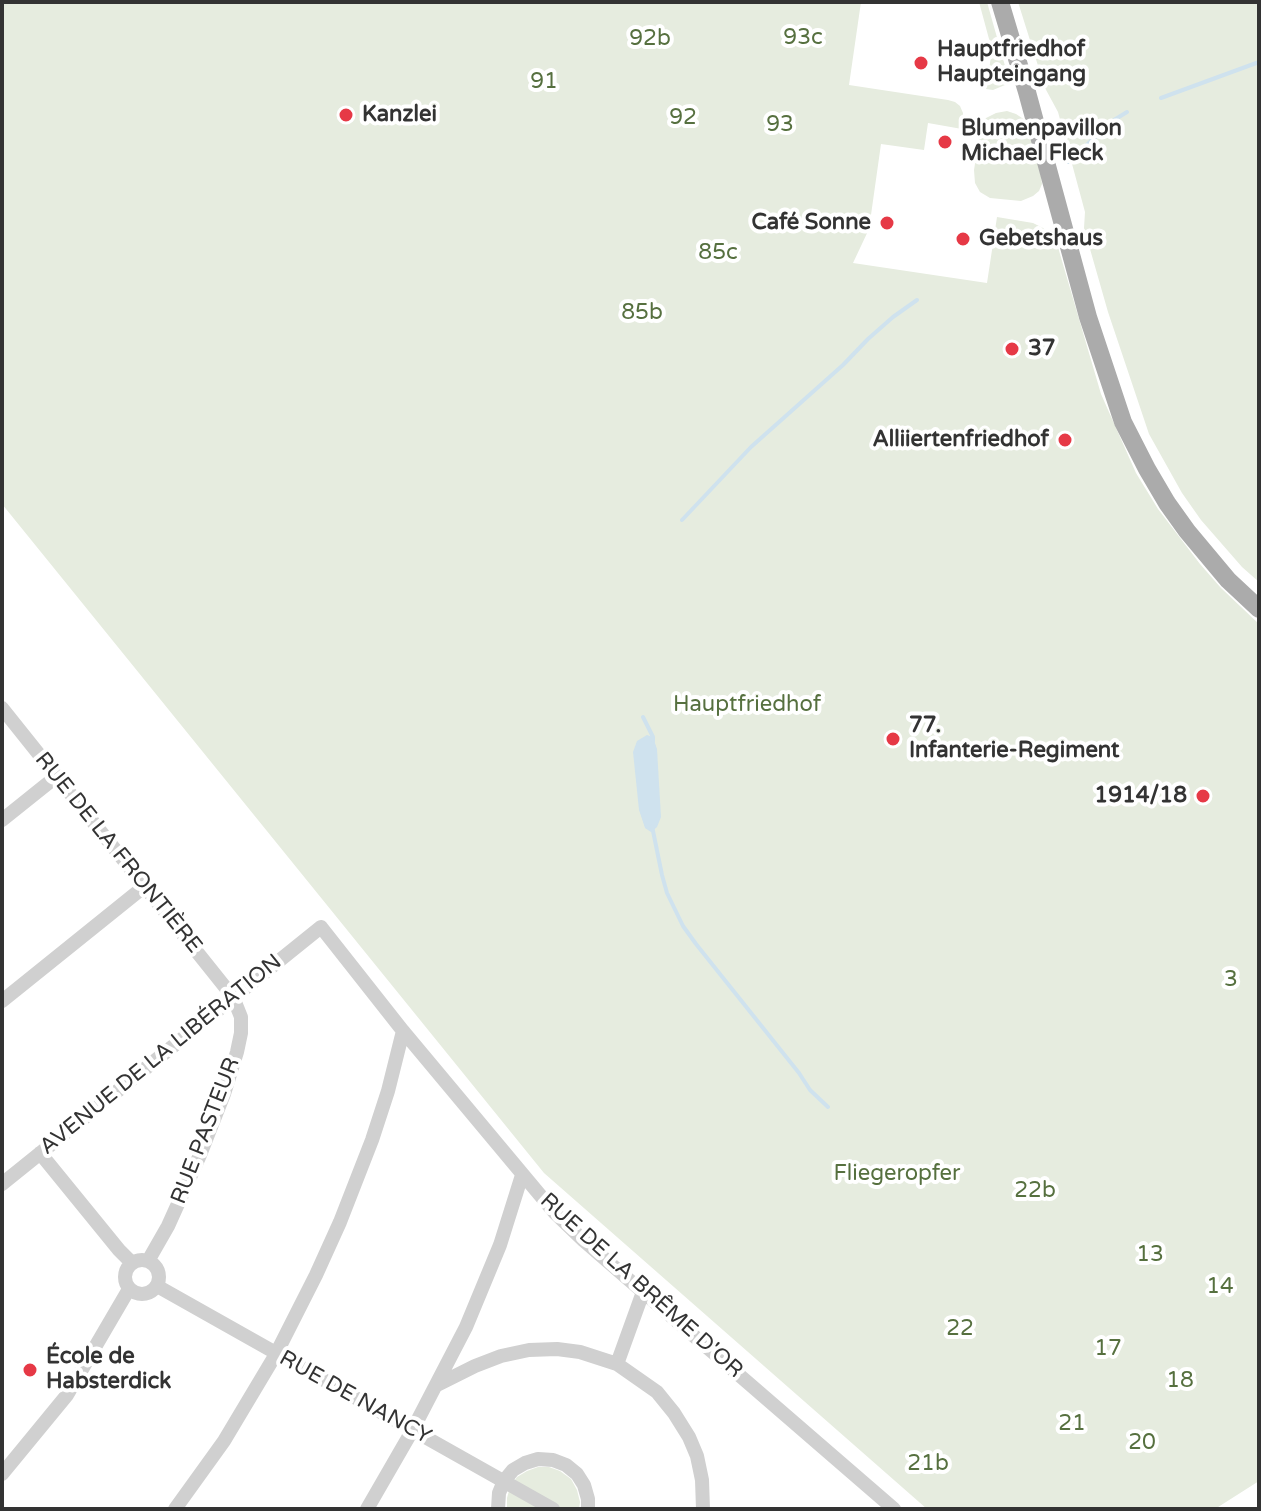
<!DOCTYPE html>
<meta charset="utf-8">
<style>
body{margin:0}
#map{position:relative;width:1261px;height:1511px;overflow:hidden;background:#fff;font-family:"Varela Round",sans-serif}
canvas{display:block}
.frame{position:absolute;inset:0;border:4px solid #333;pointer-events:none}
</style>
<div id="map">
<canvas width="1261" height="1511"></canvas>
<div class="frame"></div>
</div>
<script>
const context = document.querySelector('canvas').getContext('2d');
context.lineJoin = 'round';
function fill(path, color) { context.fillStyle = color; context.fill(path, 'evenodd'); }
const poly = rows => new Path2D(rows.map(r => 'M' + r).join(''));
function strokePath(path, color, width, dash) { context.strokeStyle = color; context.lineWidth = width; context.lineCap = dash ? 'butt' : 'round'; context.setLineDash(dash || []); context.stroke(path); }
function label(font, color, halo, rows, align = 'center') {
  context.font = font + ' "Varela Round",sans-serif'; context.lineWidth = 8; context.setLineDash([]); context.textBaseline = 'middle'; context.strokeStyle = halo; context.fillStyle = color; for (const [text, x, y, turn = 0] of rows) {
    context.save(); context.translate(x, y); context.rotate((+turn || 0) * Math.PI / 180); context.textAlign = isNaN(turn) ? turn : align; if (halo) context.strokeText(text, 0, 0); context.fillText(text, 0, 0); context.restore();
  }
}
fill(poly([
 [2,2,861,2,849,85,948,100,955,102,960,106,963,113,962,129,928,123,924,150,881,144,869,229,853,263,987,283,997,217,1033,223,1043,228,1052,237,1055,237,1101,394,1136,473,1158,509,1200,564,1221,588,1259,624,1259,1481,1215,1509,927,1509,544,1173,2,504],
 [979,2,987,2,1009,80,1005,85,993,90,986,89,992,50],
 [1018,2,1259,2,1259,582,1242,567,1201,520,1182,493,1149,434,1108,312,1084,228,1085,212,1058,112,1045,88],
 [1007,111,1016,114,1025,120,1029,129,1041,176,1042,184,1039,191,1033,196,1021,201,990,198,980,192,975,183,974,170,981,126,986,118,996,113],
 [538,1467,549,1467,560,1471,571,1479,577,1490,580,1502,579,1509,507,1509,507,1498,510,1487,517,1477,527,1471]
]), '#e6ecdf');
fill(poly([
 [647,735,653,737,657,749,661,817,657,827,651,832,645,828,639,810,633,752,637,741]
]), '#cfe2ee');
strokePath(poly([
 [1161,98,1259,62],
 [1068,162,1114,120,1127,112],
 [682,520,751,447,843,365,868,339,893,317,917,300],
 [643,717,653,737,653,741],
 [652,826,662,875,667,893,683,926,696,944,799,1073,810,1090,828,1107]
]), '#cfe2ee', 4);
strokePath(poly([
 [2,708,233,997,241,1017,241,1033,237,1052,224,1094,200,1155,168,1226,148,1261],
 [2,820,57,776],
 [2,1001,145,886],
 [40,1153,119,1250,132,1263],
 [2,1184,321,927,403,1031,555,1213,583,1240,894,1509],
 '125 1277a17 17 0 1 1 34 0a17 17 0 1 1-34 0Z',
 [157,1286,553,1509],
 [617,1364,643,1292],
 [437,1385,475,1366,501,1356,529,1350,557,1349,580,1352,617,1364,657,1392,674,1413,689,1437,697,1456,702,1480,703,1509],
 [2,1474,67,1395,129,1289],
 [175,1509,224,1441,276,1354,316,1275,340,1222,372,1140,388,1091,403,1031],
 [367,1509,412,1431,466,1327,500,1245,522,1175],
 [498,1509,499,1493,504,1481,513,1470,525,1463,538,1459,553,1460,566,1465,577,1474,584,1485,588,1499,588,1509]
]), '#d0d0d0', 14);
strokePath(poly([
 [1000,2,1027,92,1088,317,1123,422,1147,469,1167,503,1187,531,1228,580,1259,609]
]), '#ababab', 18);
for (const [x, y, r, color] of [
 [921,63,8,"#e63946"],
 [346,115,8,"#e63946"],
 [945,142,8,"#e63946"],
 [887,223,8,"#e63946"],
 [963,239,8,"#e63946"],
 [1012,349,8,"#e63946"],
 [1065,440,8,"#e63946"],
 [893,739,8,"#e63946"],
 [1203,796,8,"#e63946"],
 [30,1370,8,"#e63946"]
]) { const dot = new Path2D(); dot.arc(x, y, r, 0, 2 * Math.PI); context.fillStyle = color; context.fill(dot); strokePath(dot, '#fff', 3); }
label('22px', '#56703f', '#fff', [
 ["93c",803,38],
 ["92b",650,39],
 ["91",544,82],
 ["92",683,118],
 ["93",780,125],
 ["85c",718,253],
 ["85b",642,313],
 ["Hauptfriedhof",747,705],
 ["3",1231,980],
 ["Fliegeropfer",897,1174],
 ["22b",1035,1191],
 ["13",1150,1255],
 ["14",1220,1287],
 ["22",960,1329],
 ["17",1108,1349],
 ["18",1180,1381],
 ["21",1072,1424],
 ["20",1142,1443],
 ["21b",928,1464]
]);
label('bold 22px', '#333', '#fff', [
 ["Hauptfriedhof",937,50],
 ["Haupteingang",937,75],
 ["Kanzlei",362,115],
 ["Blumenpavillon",961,129],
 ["Michael Fleck",961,154],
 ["Café Sonne",871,223,"right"],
 ["Gebetshaus",979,239],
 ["37",1028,349],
 ["Alliiertenfriedhof",1049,440,"right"],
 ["77.",909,726],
 ["Infanterie-Regiment",909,751],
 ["1914/18",1187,796,"right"],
 ["École de",46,1357],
 ["Habsterdick",46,1382]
], 'left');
label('22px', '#333', '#fff', [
 ["RUE DE LA FRONTIÈRE",118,853,51],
 ["AVENUE DE LA LIBÉRATION",161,1055,-39],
 ["RUE PASTEUR",206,1131,-69],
 ["RUE DE LA BRÊME D'OR",641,1286,42],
 ["RUE DE NANCY",355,1398,29]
]);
</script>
